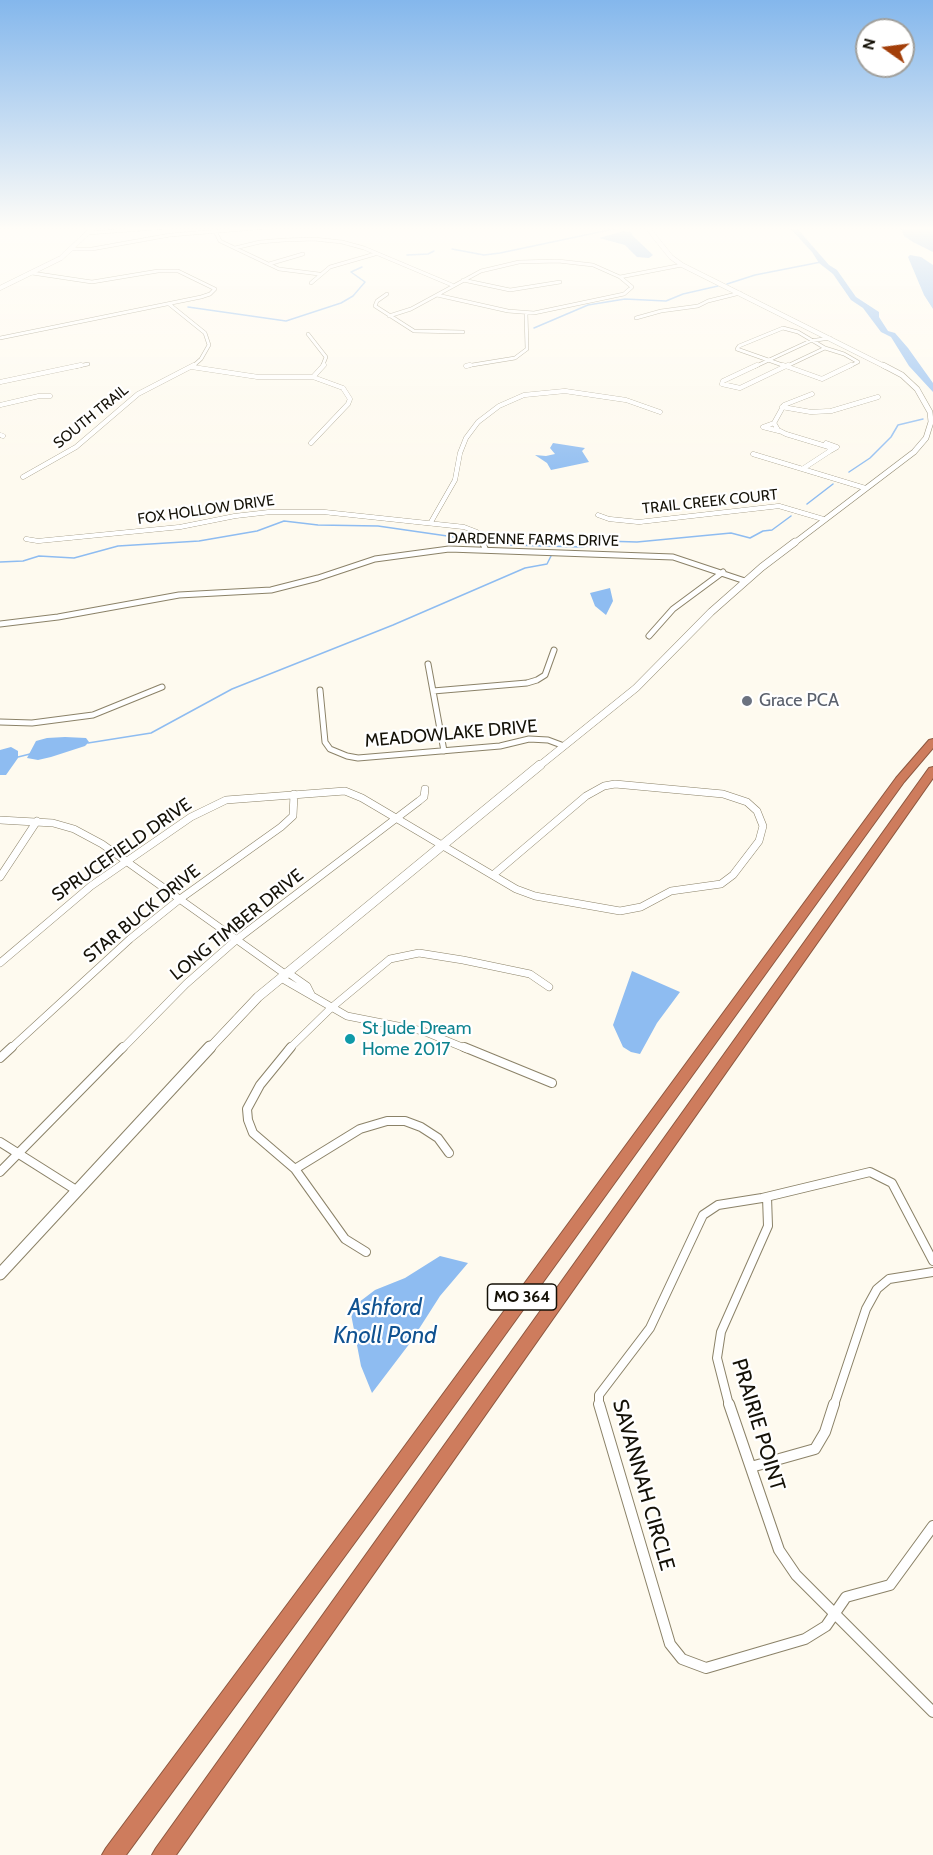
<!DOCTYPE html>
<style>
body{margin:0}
#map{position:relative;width:933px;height:1855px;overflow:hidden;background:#fefaef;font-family:Cabin,sans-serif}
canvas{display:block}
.north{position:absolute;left:855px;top:18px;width:60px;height:60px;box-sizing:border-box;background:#fff;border:2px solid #a1a09c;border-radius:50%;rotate:284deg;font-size:16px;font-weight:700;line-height:24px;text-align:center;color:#141107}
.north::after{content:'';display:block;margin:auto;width:21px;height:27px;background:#a33f0a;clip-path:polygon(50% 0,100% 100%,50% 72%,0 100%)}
</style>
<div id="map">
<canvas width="933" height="1855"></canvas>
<div class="north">N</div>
</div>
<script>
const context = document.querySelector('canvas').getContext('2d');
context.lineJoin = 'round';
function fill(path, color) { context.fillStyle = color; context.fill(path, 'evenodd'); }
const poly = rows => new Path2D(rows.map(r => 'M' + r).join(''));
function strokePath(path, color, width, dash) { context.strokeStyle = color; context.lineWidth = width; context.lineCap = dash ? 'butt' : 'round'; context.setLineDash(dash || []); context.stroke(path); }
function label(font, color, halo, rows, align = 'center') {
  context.font = font + ' Cabin,sans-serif'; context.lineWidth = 4.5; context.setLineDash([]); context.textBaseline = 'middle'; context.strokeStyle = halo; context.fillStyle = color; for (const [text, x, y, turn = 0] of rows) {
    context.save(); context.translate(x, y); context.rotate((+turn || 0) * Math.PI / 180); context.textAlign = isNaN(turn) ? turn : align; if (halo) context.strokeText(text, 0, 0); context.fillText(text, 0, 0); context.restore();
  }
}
fill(poly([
 [788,226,795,226,829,265,837,270,856,297,879,312,879,317,888,331,895,333,908,348,933,383,933,392,909,366,891,337,881,332,863,308,851,300,833,274,819,263,812,252],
 [900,226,933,226,933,252,913,242,904,236],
 [624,231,631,232,633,236,653,255,649,258,637,257,625,245,599,238],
 [910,255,921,257,933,265,933,309,924,295,908,257],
 [553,443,585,448,582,451,589,462,551,470,547,463,535,455,546,456,555,454,550,448],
 [610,588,613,601,606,615,595,606,590,593],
 [65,737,86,738,89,742,85,746,51,757,38,760,27,758,36,741,47,738],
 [11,747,18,751,18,758,6,775,0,775,0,750],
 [632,971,680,992,657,1023,640,1054,631,1052,623,1047,613,1025],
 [440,1256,468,1263,440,1296,410,1343,372,1393,361,1366,350,1309,375,1290,405,1278]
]), '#8ebcf1');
strokePath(poly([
 [452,249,484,255,500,253,628,226],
 [407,255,428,254,434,251],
 [727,284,755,275,821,262],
 [188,307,286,321,341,303,353,296,365,282,351,272,362,267],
 [534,328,588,305,625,299,666,301,683,294,718,286],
 [849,472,870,458,891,437,898,425,923,419],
 [807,504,833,484],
 [491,541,510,545,582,547,603,541,637,542,731,533,750,538,763,531,772,530,791,516],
 [0,562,23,561,39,556,74,558,118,546,199,541,257,531,284,521,318,525,378,526,475,540],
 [88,743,151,733,232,689,393,625,525,568,547,564,552,554],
 [18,757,30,754]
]), '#8ebcf1', 1.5);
const streetFar5 = poly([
 [44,226,95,227],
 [215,231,220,241,279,269,319,274],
 [88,233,182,226],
 [235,248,260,242,284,240,314,239,342,242,364,248,452,285],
 [72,249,92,249,170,235,281,226],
 [269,264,303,254],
 [620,277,682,265],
 [463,280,510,290,560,282],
 [311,283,330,267,375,254],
 [387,294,377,301,375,306,414,331,463,332],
 [169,304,205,333,209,345,201,359,192,367],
 [389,316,411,309,481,271,519,262,558,261,593,265,620,277,632,287,624,294,534,313,508,311,437,295],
 [636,318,661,311,698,306,708,301,740,293],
 [308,334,326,357,322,367],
 [0,338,201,297,210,294,215,289,178,271,158,271,92,282,32,273],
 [466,366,515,358,527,349,526,313],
 [74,367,88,364],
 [754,367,810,341,830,338],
 [785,367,825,348],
 [788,367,737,349,739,346,783,328,798,332,825,348,844,354,858,362,848,367]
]);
const streetFar4 = poly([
 [757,365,723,381,722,384,740,388,788,365],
 [783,365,822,379,851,365],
 [466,366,470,365],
 [192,367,258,377,313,377,343,388,350,399,348,404,311,443],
 [313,377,324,365],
 [0,382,81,365],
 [0,405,39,396,50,396],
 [782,407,811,412,831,411,878,397],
 [774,423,763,427,779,431],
 [0,435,3,436],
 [826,443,837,447,830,451],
 [753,454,865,488],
 [804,468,830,451,829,447,786,434,778,430,774,423,784,405,812,394],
 [23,477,76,447,138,394,194,365],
 [598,515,609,519,639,522,779,506,823,519],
 [431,522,455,480,460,453,466,438,478,422,499,406,524,395,565,391,626,400,660,412],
 [26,539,38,541,180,527,235,516,270,512,324,512,464,527,477,532,483,544]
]);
const streetFar3 = poly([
 [482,542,485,548],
 [0,624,58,617,179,595,271,590,318,578,375,559,449,549,673,557,745,581],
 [649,636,673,609,723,572],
 [428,664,444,751],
 [320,690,325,742,330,749,347,756,358,758,500,746,529,739,548,740,564,746],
 [433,691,527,683,537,680,545,675,554,650],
 [0,722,32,723,93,715,162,687]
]);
const streetFar2 = poly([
 [0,820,53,823,74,829,102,844,285,974],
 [0,877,37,821],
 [0,963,91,886,191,817,226,800,345,791,362,798,516,889,535,896,620,911,641,907,671,891,721,884,733,875,759,841,763,826,757,811,747,802,723,794,615,784,604,786,586,796,493,875],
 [287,972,307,986,311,994],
 [281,978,347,1016,423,1031,467,1049],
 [10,1049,130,939,180,899,281,827,293,816,294,794],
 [122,1049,186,984,236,940,419,801,424,797,425,789],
 [289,1049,331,1008,390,959,419,953,463,960,530,974,549,987]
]);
const streetFar1 = poly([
 [291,1047,260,1085,247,1109,248,1120,253,1133,295,1169,345,1239,366,1252],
 [464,1047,552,1083],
 [0,1058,12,1047],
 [0,1142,76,1190],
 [295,1169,360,1129,387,1121,405,1121,421,1127,438,1138,449,1153],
 [0,1172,123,1047],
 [599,1405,599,1395,650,1328,703,1215,718,1205,762,1198,870,1172,892,1183,933,1261],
 [729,1405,717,1358,721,1332,768,1226,767,1197],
 [834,1405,866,1309,877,1289,889,1279,933,1272]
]);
const street = poly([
 [599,1404,670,1644,682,1659,706,1668,805,1639,826,1626,846,1597,890,1585,933,1526],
 [729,1404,779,1550,796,1575,933,1712],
 [751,1467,815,1449,825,1432,834,1404]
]);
const secondaryFar4 = poly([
 [646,226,671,257,682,265,886,367],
 [0,288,61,258,95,226]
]);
const secondaryFar3 = poly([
 [793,544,914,452,926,438,931,422,930,412,917,389,902,375,883,365]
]);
const secondaryFar2 = poly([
 [538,767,636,688,711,612,762,567,795,542]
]);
const secondaryFar1 = poly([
 [209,1049,258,997,540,765]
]);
const secondary = poly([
 [0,1274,210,1047]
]);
const highway = poly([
 [933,739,933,748,904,782,372,1519,126,1855,102,1855,106,1848,360,1507,896,778,929,740,933,739],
 [933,767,933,778,176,1855,152,1855,156,1848,929,768,933,767]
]);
strokePath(streetFar5, '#8b8268', 4);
strokePath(streetFar4, '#8b8268', 5);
strokePath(streetFar3, '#8b8268', 7);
strokePath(streetFar2, '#8b8268', 8);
strokePath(streetFar1, '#8b8268', 10);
strokePath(street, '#8b8268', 12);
strokePath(secondaryFar4, '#8b8268', 5);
strokePath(secondaryFar3, '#8b8268', 6);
strokePath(secondaryFar2, '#8b8268', 8);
strokePath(secondaryFar1, '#8b8268', 10);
strokePath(secondary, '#8b8268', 13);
strokePath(highway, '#8d573f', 2);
strokePath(streetFar5, '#fff', 3);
strokePath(streetFar4, '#fff', 4.5);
strokePath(streetFar3, '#fff', 5);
strokePath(streetFar2, '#fff', 7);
strokePath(streetFar1, '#fff', 8);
strokePath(street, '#fff', 10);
strokePath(secondaryFar4, '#fff', 4.5);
strokePath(secondaryFar3, '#fff', 5);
strokePath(secondaryFar2, '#fff', 7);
strokePath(secondaryFar1, '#fff', 9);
strokePath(secondary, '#fff', 11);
fill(highway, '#ce7c5d');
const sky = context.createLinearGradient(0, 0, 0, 486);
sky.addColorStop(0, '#84b7ec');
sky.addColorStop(0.47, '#fffdf8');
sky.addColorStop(1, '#fffdf800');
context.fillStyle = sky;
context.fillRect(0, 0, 933, 486);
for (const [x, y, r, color] of [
 [747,701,6,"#6b7280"],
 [350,1039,6,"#0f9aa8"]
]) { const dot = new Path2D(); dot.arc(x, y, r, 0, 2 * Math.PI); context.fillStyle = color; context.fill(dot); strokePath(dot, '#fff', 2); }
label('15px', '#141107', '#fff', [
 ["SOUTH TRAIL",91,417,-39],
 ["TRAIL CREEK COURT",710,502,-6],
 ["FOX HOLLOW DRIVE",206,510,-8],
 ["DARDENNE FARMS DRIVE",533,540,1]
]);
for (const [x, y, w] of [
 [522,1297,69]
]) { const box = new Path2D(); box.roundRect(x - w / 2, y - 13, w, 26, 4.5); context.fillStyle = '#fff'; context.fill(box); strokePath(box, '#141107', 1.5); }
label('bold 16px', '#141107', null, [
 ["MO 364",522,1297]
]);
label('18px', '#5b616d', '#fff', [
 ["Grace PCA",759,701]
], 'left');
label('18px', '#141107', '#fff', [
 ["MEADOWLAKE DRIVE",451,734,-5],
 ["SPRUCEFIELD DRIVE",122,850,-35],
 ["STAR BUCK DRIVE",142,914,-39],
 ["LONG TIMBER DRIVE",237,925,-39]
]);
label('18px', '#0d838f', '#fff', [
 ["St Jude Dream",362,1029],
 ["Home 2017",362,1050]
], 'left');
label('21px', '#141107', '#fff', [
 ["PRAIRIE POINT",758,1425,73],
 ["SAVANNAH CIRCLE",643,1485,74]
]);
label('italic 24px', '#105291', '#fff', [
 ["Ashford",385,1308],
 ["Knoll Pond",385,1336]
]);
</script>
